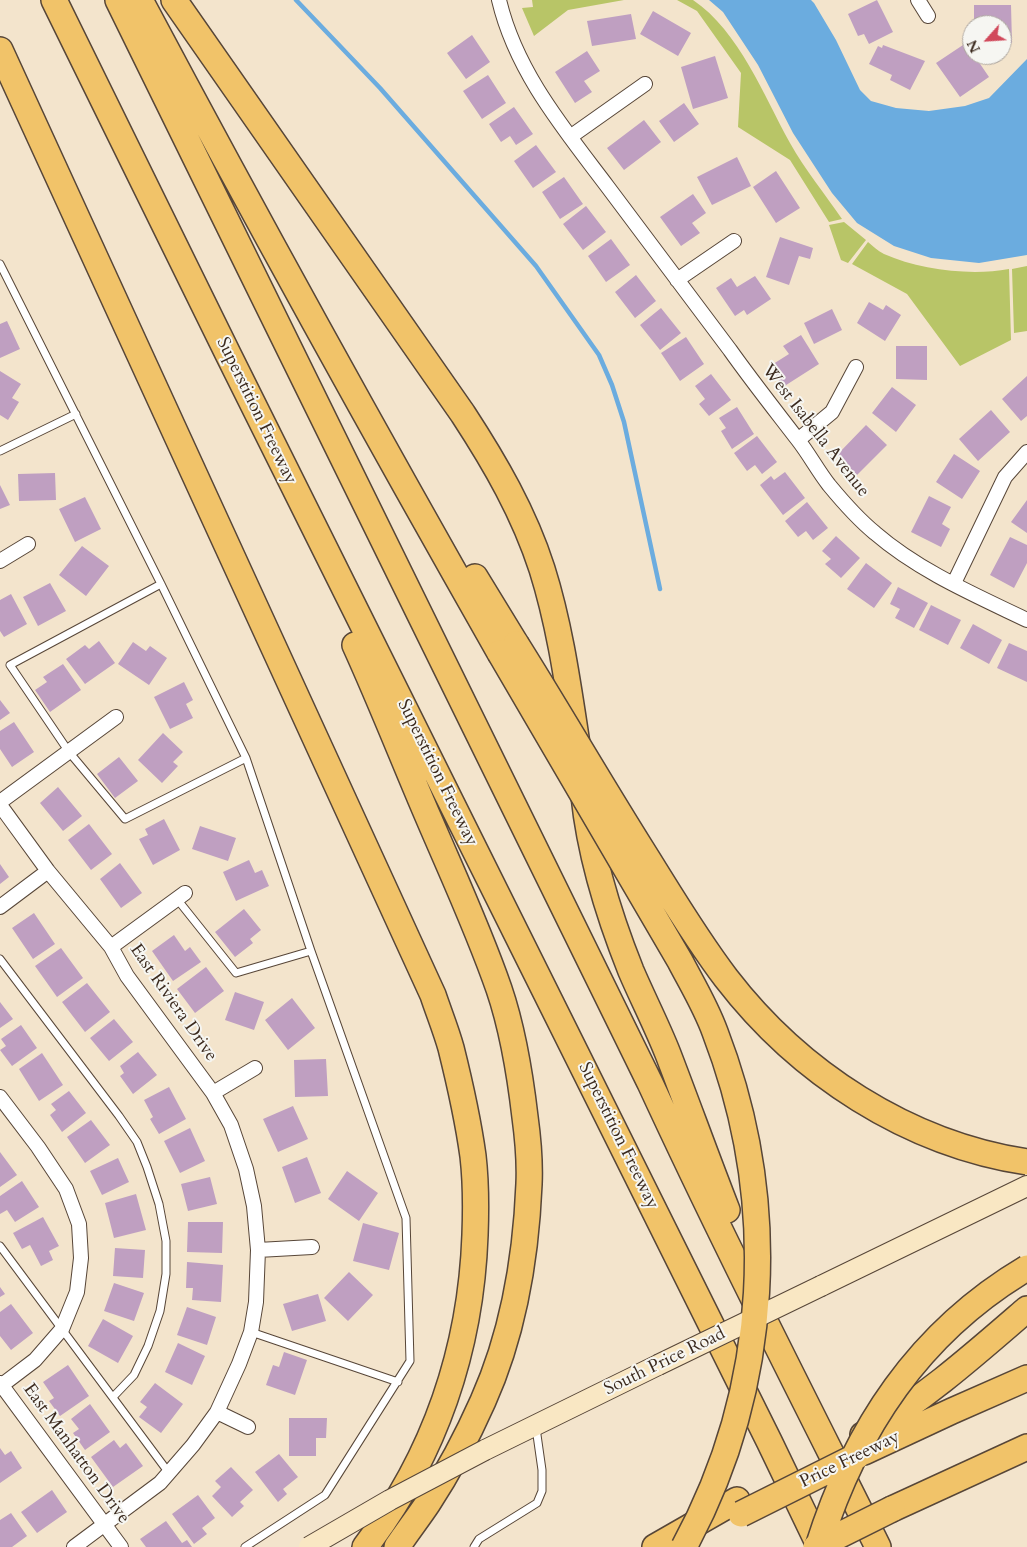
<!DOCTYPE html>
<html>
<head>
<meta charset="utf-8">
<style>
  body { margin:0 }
  #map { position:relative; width:1027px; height:1547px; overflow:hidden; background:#f3e4cc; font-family:Cardo,serif }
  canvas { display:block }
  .north { position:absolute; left:962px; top:15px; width:50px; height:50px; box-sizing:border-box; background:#f6f6f2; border:1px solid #aba49d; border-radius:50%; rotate:244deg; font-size:14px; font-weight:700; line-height:20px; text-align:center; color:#3b2a1e }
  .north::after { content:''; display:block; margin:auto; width:18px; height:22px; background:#d1495b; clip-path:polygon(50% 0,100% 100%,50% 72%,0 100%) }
</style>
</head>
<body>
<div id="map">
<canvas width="1027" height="1547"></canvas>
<div class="north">N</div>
</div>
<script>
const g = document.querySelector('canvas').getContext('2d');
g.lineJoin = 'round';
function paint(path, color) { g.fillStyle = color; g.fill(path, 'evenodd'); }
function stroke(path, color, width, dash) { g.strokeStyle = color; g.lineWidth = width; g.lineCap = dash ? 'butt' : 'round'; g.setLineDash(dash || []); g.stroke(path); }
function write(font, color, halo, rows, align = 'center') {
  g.font = font + ' Cardo,serif'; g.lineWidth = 4; g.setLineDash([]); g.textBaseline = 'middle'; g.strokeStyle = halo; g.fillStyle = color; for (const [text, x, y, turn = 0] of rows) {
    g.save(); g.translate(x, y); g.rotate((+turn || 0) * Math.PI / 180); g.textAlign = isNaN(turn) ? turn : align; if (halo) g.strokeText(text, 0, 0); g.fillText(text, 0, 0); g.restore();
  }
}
paint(new Path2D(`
  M532,0H624L568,10L534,36L522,8L533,7Z
  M677,0H693C739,31 764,96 790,143C805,170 825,194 842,219L829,222L790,160L738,127L741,73L697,11Z
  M844,222L866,240L848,263L841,260L829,225Z
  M868,242C873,246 878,251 884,254C920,270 971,276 1009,269L1011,340L960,366L907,294L852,264Z
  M1027,266V331L1014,333L1012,269Z`), '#b8c567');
paint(new Path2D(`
  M709,0H811L814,3L836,40L860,90L871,101L896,108L929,111L965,106L989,98L1027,59V255L979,263L931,258L894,246L857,223L832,193L793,133L758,65L723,12Z`), '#6bacdf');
stroke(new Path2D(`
  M296,0L380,88L536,266L599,355L612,385L624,422L660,589`), '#6bacdf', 4.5);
paint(new Path2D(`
  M877,0L893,32L869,44L864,34L858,36L848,14Z
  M974,5H1011L1012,43H1002V25H974Z
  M653,11L691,33L678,56L640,34Z
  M631,14L636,39L592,46L587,21Z
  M472,35L490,62L466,79L447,53Z
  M966,43L972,52V55H974L989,77L960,97L936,63Z
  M883,45L925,61L910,90L890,80L892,75L869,64L878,46L882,48Z
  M587,51L600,71L584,81L592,92L575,103L555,72Z
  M715,56L728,98L693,109L681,67Z
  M488,75L506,103L482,119L463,91Z
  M684,103L699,124L674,142L659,121Z
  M514,107L533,134L516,145L510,136L501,142L489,124Z
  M644,120L661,142L624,170L607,148Z
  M536,145L556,172L533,188L514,161Z
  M737,157L751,186L712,205L697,177Z
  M776,171L800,208L776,223L753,187Z
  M564,177L583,204L560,219L542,192Z
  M693,194L706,213L692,223L700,233L681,246L660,217Z
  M586,206L606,232L583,250L563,224Z
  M780,237L813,248L810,259L799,256L789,285L766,277Z
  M611,239L630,265L606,282L588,256Z
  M636,275L656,301L635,318L615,292Z
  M755,276L771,299L747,315L744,310L735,316L716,288L731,278L737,287Z
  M869,302L883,310L886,305L901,315L885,341L857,323Z
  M661,308L681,333L660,350L640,325Z
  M832,309L842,330L814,344L804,323Z
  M7,321L20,349L0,358V324Z
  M801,335L819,364L783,387L770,366L789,354L783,346Z
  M686,337L704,364L680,381L661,353Z
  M896,346H927V380L896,379Z
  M0,371L21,384L12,398L19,402L8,420L0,415Z
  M711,374L731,400L709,416L699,404L705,399L695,386Z
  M1027,376V416L1021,421L1002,399Z
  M892,387L916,405L896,432L872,413Z
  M737,407L754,434L732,449L721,431L726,428L719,418Z
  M991,410L1010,432L978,461L959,439Z
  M866,425L887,445L857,475L837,455Z
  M757,436L777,462L762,474L755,465L747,471L734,453Z
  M954,454L980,471L962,499L936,482Z
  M785,472L805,498L783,515L760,485L771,476L774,480Z
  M55,473L56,500L19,501L18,474Z
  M0,485L10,505L0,509Z
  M929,496L951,507L942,524L950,529L941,547L911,532Z
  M85,497L101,529L75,542L59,509Z
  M1027,500V533L1011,522Z
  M807,502L828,528L813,540L806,531L798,537L785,521Z
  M836,536L860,558L841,578L825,564L831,559L822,551Z
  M1010,537L1027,545V563L1014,588L990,575Z
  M82,546L109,566L86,596L59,575Z
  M866,563L892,583L874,608L847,589Z
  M50,583L66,611L38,626L23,597Z
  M898,587L928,603L914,628L895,618L900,609L890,604Z
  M11,594L27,624L4,637L0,631V600Z
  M931,605L961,620L948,645L919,630Z
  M973,624L1002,640L989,664L960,648Z
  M99,641L115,663L85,684L66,659L85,645L89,649Z
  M133,642L146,651L150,646L167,658L149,685L118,664Z
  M1009,643L1027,651V682L997,668Z
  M63,664L81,690L50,712L35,690L47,682L43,677Z
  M184,682L193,700L186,704L193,718L170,729L154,697Z
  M0,700L10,713L0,720Z
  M14,722L34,752L12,767L0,749V731Z
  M163,733L183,752L173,762L178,766L162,783L138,760Z
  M119,757L138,781L115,798L97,774Z
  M58,787L82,816L63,831L40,803Z
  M164,819L180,850L153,865L139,839L148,835L145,829Z
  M89,824L112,854L91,870L68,840Z
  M200,826L236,838L228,861L192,849Z
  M249,860L255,873L262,870L269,886L236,901L223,872Z
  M120,863L142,893L121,908L100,879Z
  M0,864L9,877L0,884Z
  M244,909L261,930L250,939L253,943L235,957L215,932Z
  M34,913L55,944L33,959L12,928Z
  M174,935L185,951L190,947L201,962L173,981L152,951Z
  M61,948L83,978L57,997L35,966Z
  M206,967L224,991L195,1013L177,989Z
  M87,983L110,1012L85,1032L62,1002Z
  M235,992L264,1002L254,1030L225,1020Z
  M292,998L315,1028L288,1050L265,1020Z
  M0,1002L13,1019L0,1028Z
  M114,1019L133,1042L109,1061L90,1038Z
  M21,1025L37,1048L12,1066L0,1050L6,1046L1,1039Z
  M138,1052L157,1075L133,1094L120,1076L124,1073L120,1066Z
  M42,1053L63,1085L39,1101L19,1069Z
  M326,1059L328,1096L295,1097L294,1060Z
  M169,1087L186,1119L159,1134L150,1119L153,1117L144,1100Z
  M69,1091L86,1113L62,1132L50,1115L56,1110L51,1104Z
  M293,1106L308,1139L278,1152L263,1119Z
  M91,1120L110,1145L85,1163L67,1137Z
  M190,1128L205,1161L180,1173L164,1141Z
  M0,1152L17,1175L0,1187Z
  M307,1157L321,1193L295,1203L282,1167Z
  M118,1158L129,1182L102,1195L90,1171Z
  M347,1171L378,1193L359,1221L328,1199Z
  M210,1177L217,1204L188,1211L181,1184Z
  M22,1181L39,1207L15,1222L7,1210L0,1214V1196Z
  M136,1194L146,1230L114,1238L105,1203Z
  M43,1217L59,1246L49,1251L53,1260L41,1266L30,1245L22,1249L13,1233Z
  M188,1222H223L222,1253L187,1252Z
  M363,1223L399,1233L389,1270L353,1261Z
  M115,1248L145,1250L143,1278L113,1276Z
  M187,1262L223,1265L221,1302L192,1300L193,1288H186Z
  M349,1272L373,1295L348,1321L324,1298Z
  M114,1283L144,1293L134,1321L104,1311Z
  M0,1287L5,1294L0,1297Z
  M318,1294L326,1321L292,1331L283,1304Z
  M11,1304L33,1333L11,1350L0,1336V1312Z
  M187,1307L216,1317L207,1345L177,1335Z
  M103,1319L133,1336L118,1363L88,1346Z
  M178,1343L205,1356L192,1385L165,1372Z
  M284,1352L307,1360L295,1395L266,1385L273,1365L279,1367Z
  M68,1365L89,1396L60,1416L49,1401L54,1398L43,1382Z
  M155,1383L183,1404L161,1433L139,1417L147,1407L140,1402Z
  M90,1404L110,1432L85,1450L73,1433L79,1429L71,1419Z
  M289,1418H327L326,1438H316V1456H289Z
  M114,1440L120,1448L126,1443L143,1466L113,1487L91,1457Z
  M0,1448L5,1455L11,1451L22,1468L0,1483Z
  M279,1454L298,1477L283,1489L287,1494L278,1502L255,1472Z
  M231,1467L253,1490L240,1502L244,1506L232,1517L212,1496L221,1487L215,1481Z
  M52,1490L67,1512L37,1533L21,1512Z
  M198,1495L215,1518L202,1528L207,1534L194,1544L172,1514Z
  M11,1513L27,1536L12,1547H0V1520Z
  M166,1521L182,1543L187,1540L192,1547H146L140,1539Z`), '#bf9fc1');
const service = new Path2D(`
  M0,264L161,584L246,758L311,951L406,1218L410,1361L325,1495L245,1547
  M0,451L76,414
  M161,584L10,665L69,752L125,819L246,758
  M177,899L236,973L311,951
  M0,959L119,1116L137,1142L147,1167L159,1204L166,1241V1274L160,1311L148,1346L134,1375L113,1397
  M0,1246L169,1473
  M251,1332L398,1382
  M474,1547L479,1539L537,1503L542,1491V1470L536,1428`);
const minor = new Path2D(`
  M499,0C516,72 564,129 607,186C648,241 689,296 730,350C752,381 775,410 798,440C809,454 818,471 829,485C843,502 858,519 875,533C919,571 975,595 1027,620
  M918,0L928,16
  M570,137L645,84
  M677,280L734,241
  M798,440L832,412L856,367
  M0,561L28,544
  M954,583L1005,477L1027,452
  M0,802L116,717
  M0,805L48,871L111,947L127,976L213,1093L231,1125L246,1169L254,1206L258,1250L256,1302L251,1332L239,1364L217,1412L193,1445L160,1483L74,1547
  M0,907L48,871
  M111,947L185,893
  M213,1093L255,1068
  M0,1097L38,1147L66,1189L79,1224L81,1258L77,1292L62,1329L35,1360L2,1385
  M258,1250L312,1247
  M0,1383L121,1547
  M217,1412L248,1427`);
const secondary = new Path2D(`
  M821,1286L1027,1186
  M485,1450L658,1365`);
const motorway = new Path2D(`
  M54,0L228,354L769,1441L820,1547
  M118,0L650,1083C722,1239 801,1393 878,1547
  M140,0C257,220 377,437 500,653
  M174,0L463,414C495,463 524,513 542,569C560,626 568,685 577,744
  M0,50L433,995C439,1013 446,1030 451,1048C460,1084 468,1120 473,1156C476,1182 476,1209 475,1235C471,1349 435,1456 365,1547
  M475,577L516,644
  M355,645C381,702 404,761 429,819C453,875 479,931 499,989C513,1030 520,1074 525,1117C528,1139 530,1162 529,1184C526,1257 513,1334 483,1401C467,1437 449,1471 428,1503C418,1518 407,1532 397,1547
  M584,796C590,855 609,916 631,971C643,999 657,1026 668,1054C688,1106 707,1159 727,1210
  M863,1435C922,1401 975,1354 1027,1309
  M864,1452L952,1411L1027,1378
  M892,1509L1027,1447
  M655,1547L737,1500`);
stroke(service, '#574638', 9);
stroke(minor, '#574638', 16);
stroke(secondary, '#574638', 22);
stroke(motorway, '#574638', 28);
stroke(service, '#fff', 7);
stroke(minor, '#fff', 14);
stroke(secondary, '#f9e7c3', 20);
stroke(motorway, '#f1c369', 25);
const secondaryBridge = new Path2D(`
  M658,1365L821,1286
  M309,1547L390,1500L485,1450`);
const motorwayBridge = new Path2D(`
  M516,644C560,714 602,787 647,858C672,898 697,940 726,978C799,1073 908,1144 1027,1162
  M500,653L680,961C692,984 706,1007 715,1032C780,1201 771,1387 684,1547
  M741,1514L857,1456
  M816,1547L892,1509
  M818,1547C855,1429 919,1332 1027,1268`);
stroke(secondaryBridge, '#574638', 22, []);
stroke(motorwayBridge, '#574638', 28, []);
stroke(secondaryBridge, '#f9e7c3', 20);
stroke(motorwayBridge, '#f1c369', 25);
write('18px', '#3b2a1e', '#f6f6f2', [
  ["Superstition Freeway",256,411,64],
  ["West Isabella Avenue",815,431,52],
  ["Superstition Freeway",437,773,64],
  ["East Riviera Drive",173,1003,55],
  ["Superstition Freeway",618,1136,64],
  ["South Price Road",665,1362,-26],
  ["East Manhatton Drive",76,1454,54],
  ["Price Freeway",850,1460,-26]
]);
</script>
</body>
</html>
